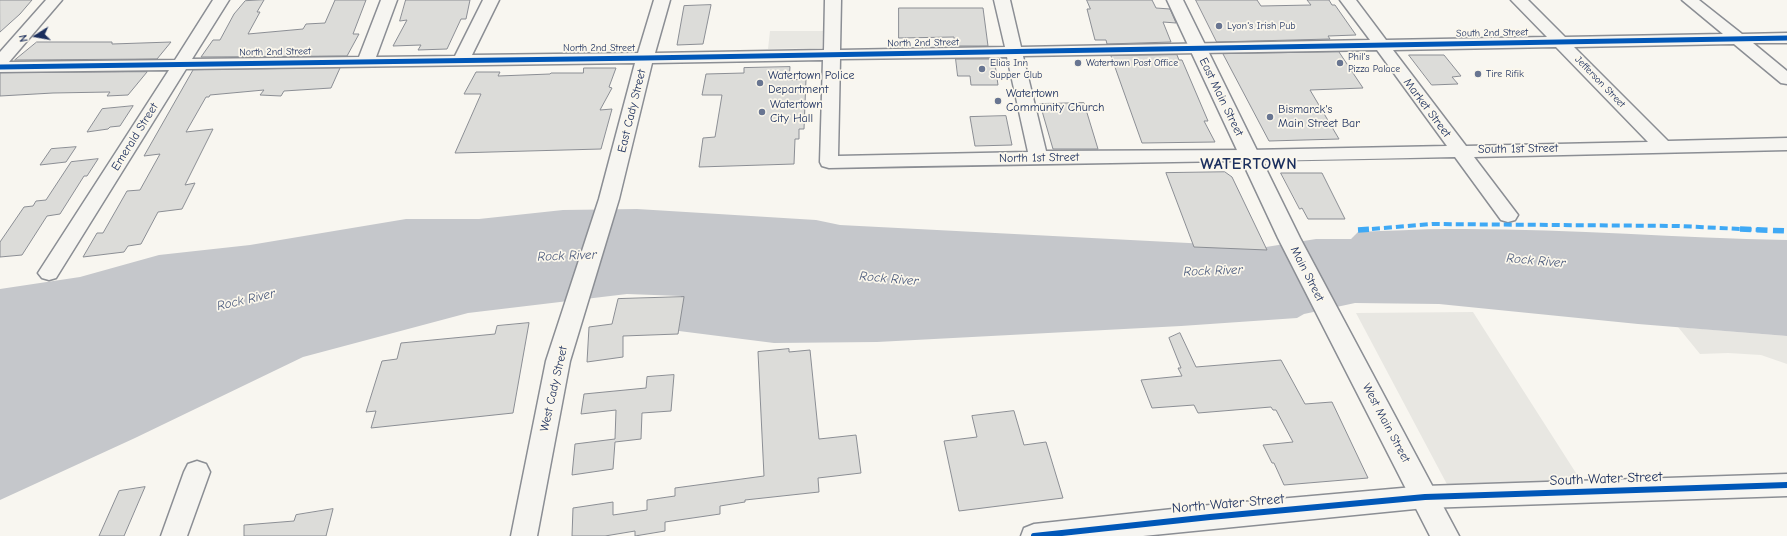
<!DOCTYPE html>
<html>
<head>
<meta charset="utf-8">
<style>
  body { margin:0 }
  #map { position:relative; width:1787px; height:536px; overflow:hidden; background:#f8f6f0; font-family:"Comic Neue",sans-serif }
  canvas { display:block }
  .north { position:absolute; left:16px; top:16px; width:40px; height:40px; -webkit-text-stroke:3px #fbf7ec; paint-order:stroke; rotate:259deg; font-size:11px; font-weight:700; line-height:16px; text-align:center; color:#1b2f5e }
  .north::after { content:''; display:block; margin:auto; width:14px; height:18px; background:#1b2f5e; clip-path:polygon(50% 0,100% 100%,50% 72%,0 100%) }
</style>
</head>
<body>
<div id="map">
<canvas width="1787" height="536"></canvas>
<div class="north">N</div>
</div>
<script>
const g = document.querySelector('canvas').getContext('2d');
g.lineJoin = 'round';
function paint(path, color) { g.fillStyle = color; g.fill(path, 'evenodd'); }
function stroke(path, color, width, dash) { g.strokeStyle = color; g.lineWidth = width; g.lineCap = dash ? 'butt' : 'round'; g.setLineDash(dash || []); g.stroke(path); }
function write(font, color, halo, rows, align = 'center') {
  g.font = font + ' "Comic Neue",sans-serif'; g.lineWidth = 3.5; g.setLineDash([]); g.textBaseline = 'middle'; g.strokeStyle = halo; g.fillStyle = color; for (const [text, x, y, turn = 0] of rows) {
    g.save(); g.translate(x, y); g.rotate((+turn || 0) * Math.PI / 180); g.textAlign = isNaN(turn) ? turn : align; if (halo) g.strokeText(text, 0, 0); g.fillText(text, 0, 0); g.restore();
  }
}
paint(new Path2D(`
  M770,31H823L822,48L768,49Z
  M1473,312L1583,484L1450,490L1356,313Z
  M1678,327L1787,336V364L1761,355L1728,353L1700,354Z`), '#e8e7e2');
paint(new Path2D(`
  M637,209L816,220L840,225L1266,247L1316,239H1351L1358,232C1388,231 1419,229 1449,229C1562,228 1674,238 1787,240V336L1638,324L1439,304L1355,303L1304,314L1297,318L1181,326L877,342L774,343L679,331L681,296L627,294L468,313L303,357L135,438L0,500V289L80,277L159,255L250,245L406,219H479L563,210Z`), '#c5c7cb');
const building = new Path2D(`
  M0,0H32L20,14L0,32Z
  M264,0L257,12H260L248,34L303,29L306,24L325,23L335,0H366L353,34H359L347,56L201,57L213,40H220L234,14L245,1Z
  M406,0H470L466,19H461L447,49L418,50L421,45L393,46L407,20L400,21Z
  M1087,0H1152L1156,8L1170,9L1176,23L1163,22L1171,42L1107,44L1106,40H1095L1087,9H1090Z
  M1196,0H1257L1261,6L1311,5L1307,0H1329L1332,5H1335L1356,35L1328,36L1330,39L1217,42Z
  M711,5L703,44L677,45L684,6Z
  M899,8H983L988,46H954V37L899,38Z
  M37,42H112V44L171,42L157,59L15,60Z
  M1339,52L1363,88L1310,90L1339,139L1269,141L1223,54Z
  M1177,55L1179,60H1182L1208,121H1204L1215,142L1142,143L1111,56Z
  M1409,55H1444L1461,76L1452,77L1458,84L1432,85Z
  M956,59H990V64H995L998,85H971L970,76H958Z
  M790,67L789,80L806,79L804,129H799V139H795L794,164L699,167L703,138L715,137L722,95H702L706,74L744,73V68Z
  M340,68L331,88L284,91L281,96L260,95L264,90L210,95L209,97H206L186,132L213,129L185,185L195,183L182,209L158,212L141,244L128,246L124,252L83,257L97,233H103L127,191L140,190L160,154L144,156L193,70Z
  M584,68H616L609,87L612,88L600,110L612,109L601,149L455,153L481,94H464L476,72H500L498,76L550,74L551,73H583Z
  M147,72L128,95L107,96L110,92L53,93L0,96V73Z
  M1084,103L1098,149H1053L1040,104Z
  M133,106L120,126L110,127L108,129L87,132L102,109Z
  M1006,116L1012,145L975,146L970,117Z
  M76,147L66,162L40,165L51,149Z
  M98,159L87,176H84L60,214L47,216L22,255L0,257V242L24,207L33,206L36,201L46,200L71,162Z
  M1225,172L1232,177L1267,250L1194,247L1166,173Z
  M1281,173H1322L1345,219H1308L1302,208L1300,209Z
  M684,297L678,334L623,336V357L587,362L589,327L612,324L618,299Z
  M529,323L513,413L371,428L376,411L366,412L382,361L397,359L401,343L495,334L497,326Z
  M1180,333L1196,367L1281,360L1305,404L1332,402L1368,478L1284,485L1274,463H1272L1263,445L1293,442L1276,410H1273L1271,407L1198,413L1194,405L1152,408L1141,380L1182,376L1178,368H1181L1169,338Z
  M789,349V352L810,350L819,439L856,435L861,473L818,478L819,492L745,500V502L720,506V514L665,522V531L635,536V531L605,536H572L573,508L613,502V515L647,510V500L675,496V488L764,476L758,352Z
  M674,375L671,411L642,413L641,439L615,442L613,469L572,475L575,444L615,439L616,410L581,414L584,394L646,388L647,377Z
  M1014,411L1024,445L1046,442L1063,498L959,511L944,441L977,437L972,416Z
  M145,487L124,536H99L119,491Z
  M333,509L326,536H244V525L294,521L296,515Z`);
paint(building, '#dcdcd9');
stroke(building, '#8b8e94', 1);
const minor = new Path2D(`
  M46,0H62L9,62L175,60L213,0H229L192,59L359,57L381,0H397L376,57L455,56L483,0H499L472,55L638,53L654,0H670L655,53L824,50L825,0H841L840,50L1005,47L994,0H1010L1021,47L1370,40L1340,0H1356L1386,40L1547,37L1511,0H1528L1565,37L1723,34L1682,0H1699L1742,34L1787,33V43H1753L1787,71V84L1781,83L1734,44L1574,47L1668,141L1787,138V150L1474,157L1518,215L1515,220L1508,222L1501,220L1455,157C1246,162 1038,163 829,168L822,166L820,162L823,60L652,63L619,199L570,361L537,536H511L546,361L599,199L635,63L186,69L56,278L49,280L42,278L38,273L169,70L0,72V52ZM1556,47L1648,142L1466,146L1393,50ZM1377,50L1447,146L1249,150L1046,151L1023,56ZM1007,57L1028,152L838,156L840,59Z
  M197,461L206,464L210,472L187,536H161L184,472L188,464Z
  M1787,474V496L1425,508L1143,536H1021L1024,528L1034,524L1210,505L1425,486Z`);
const primary = new Path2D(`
  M1167,0H1183L1300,238L1459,536H1430L1278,238Z`);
stroke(minor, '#8b8e94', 3);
stroke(primary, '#8b8e94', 3);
paint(minor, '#f6f5f1');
paint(primary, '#f6f5f1');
stroke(new Path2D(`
  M1360,230L1432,224L1679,226L1761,230`), '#3fa9f5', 4, [8, 4]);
stroke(new Path2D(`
  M1740,229L1787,231
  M1358,230L1373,229`), '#3fa9f5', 5.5, [11, 5.5]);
stroke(new Path2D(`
  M0,67L645,58L1787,38`), '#0057b8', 5);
stroke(new Path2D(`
  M1034,536L1210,517L1425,497L1787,485`), '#0057b8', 6);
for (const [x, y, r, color] of [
  [1219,26,4,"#687591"],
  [1078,63,4,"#687591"],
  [1340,63,4,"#687591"],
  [982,69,4,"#687591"],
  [1478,74,4,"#687591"],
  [760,83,4,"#687591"],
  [998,101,4,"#687591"],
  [762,112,4,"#687591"],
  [1270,117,4,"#687591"]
]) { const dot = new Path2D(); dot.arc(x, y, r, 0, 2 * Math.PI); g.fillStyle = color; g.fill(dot); stroke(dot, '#fbf7ec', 1.5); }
write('10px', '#1b2f5e', '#fbf7ec', [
  ["Lyon's Irish Pub",1227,26],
  ["Phil's",1348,57],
  ["Pizza Palace",1348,69],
  ["Elias Inn",990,63],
  ["Supper Club",990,75],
  ["Watertown Post Office",1086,63],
  ["Tire Rifik",1486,74]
], 'left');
write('10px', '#1b2f5e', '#fbf7ec', [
  ["South 2nd Street",1492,33,-1],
  ["North 2nd Street",923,43,-1],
  ["North 2nd Street",599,48],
  ["North 2nd Street",275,52,-1],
  ["Jefferson Street",1600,82,46]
]);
write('12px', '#1b2f5e', '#fbf7ec', [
  ["Watertown Police",768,76],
  ["Department",768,90],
  ["Watertown",1006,94],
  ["Community Church",1006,108],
  ["Watertown",770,105],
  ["City Hall",770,119],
  ["Bismarck's",1278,110],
  ["Main Street Bar",1278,124]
], 'left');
write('12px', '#1b2f5e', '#fbf7ec', [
  ["East Main Street",1221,97,64],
  ["Market Street",1427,108,53],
  ["East Cady Street",632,111,-76],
  ["Emerald Street",135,137,-58],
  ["South 1st Street",1518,149,-1],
  ["North 1st Street",1039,158,-1],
  ["Main Street",1307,274,63],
  ["West Cady Street",554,389,-77],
  ["West Main Street",1386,423,62]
]);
write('italic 13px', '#47577a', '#fbf7ec', [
  ["Rock River",567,256,-2],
  ["Rock River",1536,261,5],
  ["Rock River",1213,271,-2],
  ["Rock River",889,279,5],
  ["Rock River",246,300,-13]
]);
write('14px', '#1b2f5e', '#fbf7ec', [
  ["South Water Street",1606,479,-2],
  ["North Water Street",1228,504,-5]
]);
g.letterSpacing = '1px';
write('bold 16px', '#1b2f5e', '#fbf7ec', [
  ["WATERTOWN",1249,164]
]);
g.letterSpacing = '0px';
</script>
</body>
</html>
